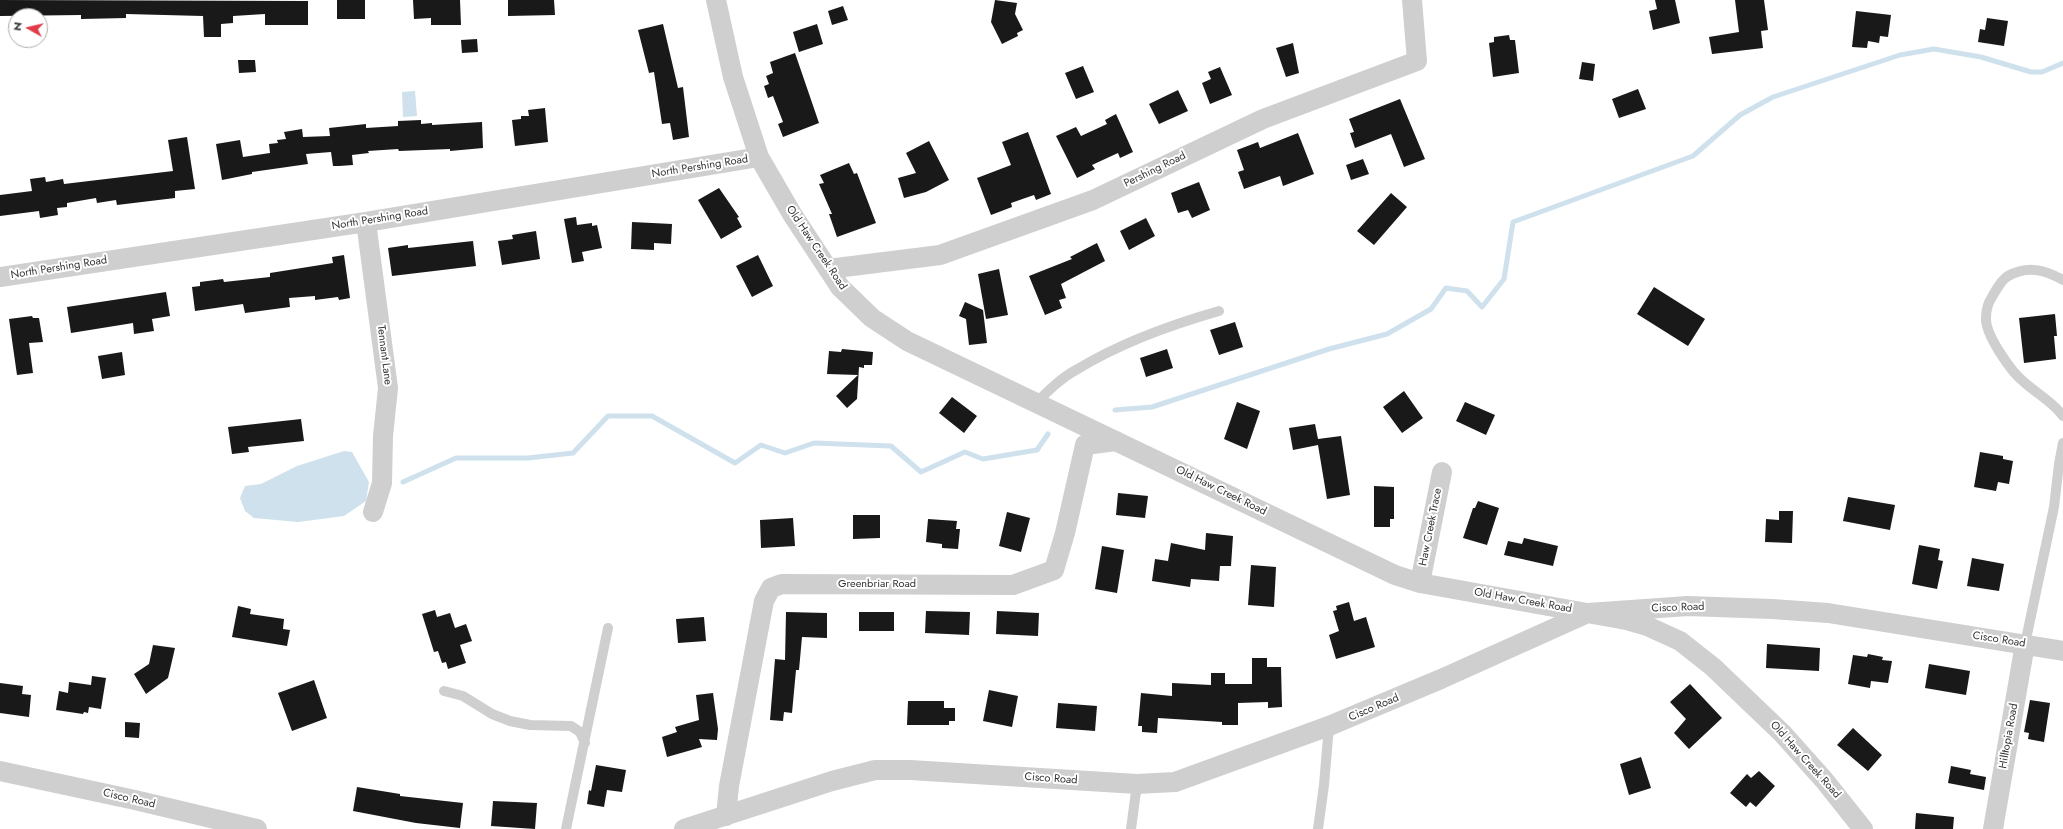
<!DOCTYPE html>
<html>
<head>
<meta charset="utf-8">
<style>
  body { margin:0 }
  #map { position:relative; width:2063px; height:829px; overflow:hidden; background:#fff; font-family:Jost,sans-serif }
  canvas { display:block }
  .north { position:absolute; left:8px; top:8px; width:40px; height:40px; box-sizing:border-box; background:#fff; border:1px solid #adadad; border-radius:50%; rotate:278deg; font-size:11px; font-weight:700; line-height:16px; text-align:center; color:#323232 }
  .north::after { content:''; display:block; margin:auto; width:14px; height:18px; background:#e13b49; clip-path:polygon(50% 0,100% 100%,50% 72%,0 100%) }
</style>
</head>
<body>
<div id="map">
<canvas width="2063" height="829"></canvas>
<div class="north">N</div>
</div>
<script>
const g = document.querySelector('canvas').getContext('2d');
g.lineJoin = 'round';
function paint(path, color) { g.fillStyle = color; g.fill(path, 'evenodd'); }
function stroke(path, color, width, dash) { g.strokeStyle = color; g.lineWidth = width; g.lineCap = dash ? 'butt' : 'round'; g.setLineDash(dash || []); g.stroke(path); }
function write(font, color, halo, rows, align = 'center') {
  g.font = font + ' Jost,sans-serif'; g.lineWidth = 4; g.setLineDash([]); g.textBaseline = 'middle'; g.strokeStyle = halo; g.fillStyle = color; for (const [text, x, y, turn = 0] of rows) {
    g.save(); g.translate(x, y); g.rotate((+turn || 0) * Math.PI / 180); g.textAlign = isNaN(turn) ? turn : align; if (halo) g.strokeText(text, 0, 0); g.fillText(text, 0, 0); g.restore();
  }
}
paint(new Path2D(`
  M415,91L417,116L403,117L402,92Z
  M344,451L352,452L369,482L366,501L344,516L298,522L254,518L245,511L240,498L245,486L261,484L297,466Z`), '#cee1ec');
stroke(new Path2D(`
  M1115,410L1152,407L1329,349L1387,334L1431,309L1446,288L1467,291L1482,307L1504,279L1513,222L1693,156L1740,115L1773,97L1900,55L1934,49L1981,57L2031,72H2042L2063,63
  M403,482L456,458H528L573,453L608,416H652L735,463L761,445L785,453L814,443L891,446L921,472L965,452L983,459L1037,450L1048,434`), '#cee1ec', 5);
paint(new Path2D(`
  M0,0L308,1V25H265V14L233,16V23L221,24V37H204L203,16L126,14V18L81,19V15L0,16Z
  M337,0H365V19H337Z
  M413,0H460L461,25H431V18L414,19Z
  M508,0H554L555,15L508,16Z
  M995,0L1017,3L1015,14L1023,30L1017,33L1018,36L1002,44L991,22Z
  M1655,0H1675L1680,23L1653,30L1649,11L1657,9Z
  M1735,0H1764L1768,30L1761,31L1763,48L1712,54L1709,37L1739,32Z
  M843,6L848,20L832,25L828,11Z
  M1856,11L1891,15L1888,37L1880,36L1879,43L1868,41L1867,48L1852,47Z
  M1987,18L2008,21L2004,46L1978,42L1980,29L1985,30Z
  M663,24L678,88L683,87L689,137L673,140L670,123L662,124L654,72L649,73L638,30Z
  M817,24L823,44L799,52L793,32Z
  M1509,35L1510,40H1515L1519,73L1493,77L1489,43L1494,42V37Z
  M477,39L478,52L462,53L461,40Z
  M1293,43L1299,73L1286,77L1276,48Z
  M795,53L819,123L783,137L778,124L783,122L773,96L768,98L764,86L769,84L766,76L773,73L770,62Z
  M238,60H255L256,72L239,73Z
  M1582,62L1595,64L1593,81L1579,79Z
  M1083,66L1094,92L1076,99L1065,73Z
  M1220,67L1232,95L1210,104L1202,83L1211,79L1208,72Z
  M1638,89L1646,109L1619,118L1612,99Z
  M1178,90L1188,111L1159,124L1149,104Z
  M1400,99L1425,159L1404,167L1391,134L1355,148L1350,133L1354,132L1349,119Z
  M545,108L548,142L515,146L512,120L521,119V116H529L528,110Z
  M1116,114L1133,152L1120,158L1118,153L1092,165L1095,169L1077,178L1056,136L1076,127L1081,136L1107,124L1105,120Z
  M421,120V124L432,123V125L482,122L483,148L450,151V149L399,151L398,149L368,151L369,153L352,155L353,165L339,166H333L331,152L306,154L308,164L252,172V174L222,180L216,144L240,140L243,157L270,153L269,144L278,143L277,140L286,139L284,132L302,129L303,137L330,136L329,128L366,124V128L398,126V121Z
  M1028,132L1051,194L1036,200L1034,195L1011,203L1012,207L991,215L977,178L1011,165L1002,142Z
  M1298,133L1314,174L1283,186L1280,176L1244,189L1238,172L1244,170L1237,150L1258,142L1260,148Z
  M187,137L195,189L175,191V198L117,205L116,200L97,203L96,198L67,203V207L57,208L58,215L40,218L39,211L0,216V195L32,191L30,179L45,177L46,182L63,179L64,184L173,171L168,140Z
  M929,141L949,180L926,192L904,198L898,178L916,173L906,153Z
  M1363,159L1369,174L1351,180L1346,165Z
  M849,163L854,174L857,173L876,223L837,237L829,214H832L819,184L824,183L820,175Z
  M1199,182L1210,210L1192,218L1188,210L1178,213L1171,193Z
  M719,188L739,217L737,218L742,227L721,239L698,200Z
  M1391,193L1407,207L1374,245L1357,231Z
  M576,217L577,225L592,223V226L597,225L602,248L582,252L584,261L572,263L564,219Z
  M1146,218L1155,236L1129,250L1120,231Z
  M632,222L672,224L671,244L654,243V250L631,249Z
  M536,231L540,259L502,265L498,241L513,239L512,235Z
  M473,241L476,266L392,276L388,248L408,245V248Z
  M1097,243L1105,261L1061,284L1066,298L1059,300L1062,308L1045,315L1029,276L1072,259L1070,257Z
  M344,255L350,298L339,300L338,297L315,300V296L289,298L290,307L245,313L243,304L195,311L192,287L200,286V282L223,279L224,282L270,277V273L333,263L332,257Z
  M758,255L773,286L752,297L736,266Z
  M999,269L1008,315L986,319L978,274Z
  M1654,287L1705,319L1688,346L1637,314Z
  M166,292L170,316L152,319L154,331L134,334L133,323L71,333L67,307Z
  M965,302L983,310L987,343L969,345L966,319L959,316Z
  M2055,314L2057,336H2054L2056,359L2024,363L2019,318Z
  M32,316L33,318H39L43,342L29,343L33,373L17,375L9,319Z
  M1235,322L1243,347L1219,355L1210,330Z
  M842,349L873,352L872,365H864V368L859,367L857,399L847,408L836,396L858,375L827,374L829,351L841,352Z
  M1167,349L1173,368L1146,377L1140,358Z
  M122,352L125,375L102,379L98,356Z
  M1404,391L1423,418L1402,433L1383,407Z
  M952,397L977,416L964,433L939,413Z
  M1237,402L1260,411L1247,449L1224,439Z
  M1465,402L1495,415L1486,435L1456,421Z
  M301,419L304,441L248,447L249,452L232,454L228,427Z
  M1315,424L1318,439L1341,436L1350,495L1327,499L1318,445L1293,450L1289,428Z
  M1980,452L2003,456V459L2013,461L2009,484L1998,482L1996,491L1974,487Z
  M1374,486L1394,487V519H1390V527H1374Z
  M1118,493L1148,496L1145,518L1116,515Z
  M1848,497L1895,505L1890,530L1843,521Z
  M1478,501L1499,508L1487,545L1463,538L1473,508H1475Z
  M1779,511H1793L1792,543L1765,542L1766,519L1779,520Z
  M1007,512L1030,518L1021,552L999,546Z
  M853,515H880V538L853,539Z
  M793,518L795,546L761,548L760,520Z
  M928,519L957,521L956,529H960L958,549L942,548V544L926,542Z
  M1206,533L1233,536L1231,566H1220L1219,581L1191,579L1190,587L1152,581L1155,559L1168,561L1171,543L1205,550Z
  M1524,538L1558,546L1553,566L1504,555L1508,541L1522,544Z
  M1919,545L1940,549L1938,560L1943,561L1937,589L1912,584Z
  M1102,546L1124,550L1117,593L1095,589Z
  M1972,558L2004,564L1999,591L1967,586Z
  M1251,565L1276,567L1274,607L1248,605Z
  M1349,602L1354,621L1366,617L1375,647L1336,659L1329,635L1339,631L1333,611L1337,610L1336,606Z
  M238,606L251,609L250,614L284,619L283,629L290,630L287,646L232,637Z
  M435,610L437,617L450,613L455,628L466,624L472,641L460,645L466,663L448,669L446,662L442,663L438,651L434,652L422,614Z
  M926,611L970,612L969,635L925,633Z
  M997,611L1039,613L1038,636L996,634Z
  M786,612L827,613V638L802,637L799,670H796L792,713L784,712L783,721L770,720L775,659L785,660Z
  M859,612H894V631H859Z
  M704,617L706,641L678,643L676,619Z
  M1767,644L1820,648L1819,671L1766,668Z
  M153,645L175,648L168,678L146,694L134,674L149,664Z
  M1868,654L1883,657L1882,660L1892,661L1888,683L1871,681L1870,688L1848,684L1853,655L1867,657Z
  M1252,658H1267V667H1281L1282,707L1268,708V702L1238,703V725H1222V722L1158,718L1157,733L1142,732V726H1138L1141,693L1172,696V683L1211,685V673H1225V684H1252Z
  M1929,664L1970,671L1966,695L1925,688Z
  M92,676L106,678L101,709L89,707L88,713L84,712L83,714L56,710L59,691L68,693L69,682L91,685Z
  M314,680L327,718L292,731L278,693Z
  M0,683L23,686L22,694L31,695L29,717L0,713Z
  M1690,684L1722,718L1689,749L1674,733L1686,719L1670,702Z
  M989,690L1018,696L1012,727L983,721Z
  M713,693L718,729L717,740L699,739L702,747L667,757L662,737L677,732L675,727L699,720L696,695Z
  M2030,700L2050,703L2044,742L2028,739L2029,733L2024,732Z
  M908,701H944V708H955V721H949V725H907Z
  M1058,703L1097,706L1095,731L1056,728Z
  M125,722L140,723L139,738L125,737Z
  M1853,728L1882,755L1868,771L1837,745Z
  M1641,757L1651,788L1629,795L1620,764Z
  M596,765L626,770L622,792L607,790L604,807L587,804L589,790L591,791Z
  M1951,766L1971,770L1970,774L1986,777L1984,790L1948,783Z
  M1759,771L1775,786L1756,807L1750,802L1746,807L1730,793L1747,774L1751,778Z
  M357,787L400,794V796L463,803L460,828L416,823L353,811Z
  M493,801L537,803L535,829L491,826Z
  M1916,813L1954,817L1953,829H1915Z`), '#191919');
stroke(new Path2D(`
  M2063,280C2045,270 2028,265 2008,276C2001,280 1996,290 1992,297C1988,303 1986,311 1986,318C1985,334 2011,372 2024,382C2037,394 2052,401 2063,416
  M1036,403C1048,391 1061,378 1076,370C1120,343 1170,325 1219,311
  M2025,644L2054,507L2059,464L2063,443
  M444,691L463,696L492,714L510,721L530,725L571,726L580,732L585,743
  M566,829L608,628
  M1131,829L1137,784
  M1318,829L1324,785L1329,726`), '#cfcfcf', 10);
stroke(new Path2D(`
  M716,0L733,77L759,157L792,214L840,287L872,318L907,341L1395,575L1420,583L1626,620L1647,626L1680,641L1713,667L1782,733L1824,780L1863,829
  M366,222L388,388L383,436L382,483L373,512
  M828,269L940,255L1093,200L1263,119L1417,61L1412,0
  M0,277L366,222L759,157
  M1420,583L1442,472
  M0,771L135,800L257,829
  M726,816L729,786L764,601L771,588L782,584L1013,585L1054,570L1065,533L1085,445L1116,441
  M684,829L832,781L875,770H910L1137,784L1175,782L1329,726L1441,679L1588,613L1688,606L1772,609L1828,613L2063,651
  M1993,829L2025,644`), '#cfcfcf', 20);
write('11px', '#323232', '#fff', [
  ["North Pershing Road",700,167,-9],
  ["Pershing Road",1155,170,-26],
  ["North Pershing Road",380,219,-9],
  ["Old Haw Creek Road",816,248,56],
  ["North Pershing Road",59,268,-9],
  ["Tennant Lane",384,355,83],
  ["Old Haw Creek Road",1221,491,26],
  ["Haw Creek Trace",1431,527,-79],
  ["Greenbriar Road",877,584],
  ["Old Haw Creek Road",1523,601,10],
  ["Cisco Road",1678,608,-2],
  ["Cisco Road",1999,640,9],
  ["Cisco Road",1374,708,-23],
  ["Hilltopia Road",2009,736,-80],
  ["Old Haw Creek Road",1805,760,48],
  ["Cisco Road",1051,779,4],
  ["Cisco Road",129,799,13]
]);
</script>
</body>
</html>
